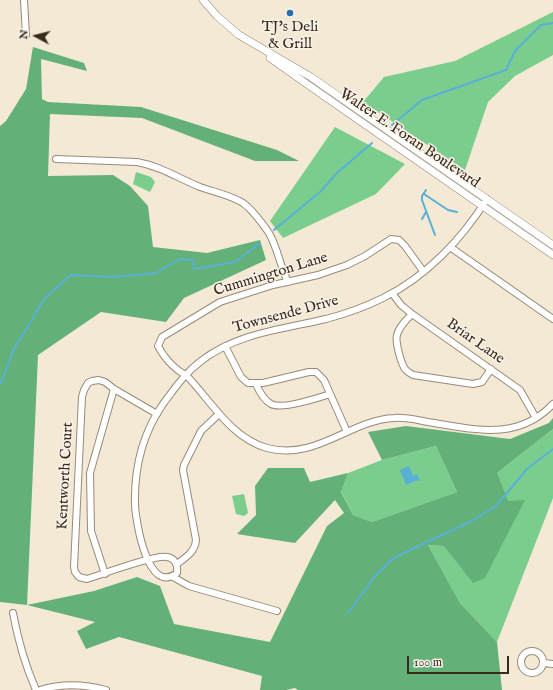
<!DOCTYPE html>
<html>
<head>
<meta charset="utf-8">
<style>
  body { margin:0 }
  #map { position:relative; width:553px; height:690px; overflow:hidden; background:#f3e9d4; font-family:"IM FELL English",serif }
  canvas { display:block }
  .north { position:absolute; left:16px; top:16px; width:40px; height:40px; -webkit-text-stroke:3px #f7f3e8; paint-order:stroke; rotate:277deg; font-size:11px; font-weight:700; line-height:16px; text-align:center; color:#3b2a1e }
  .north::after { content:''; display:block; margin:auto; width:14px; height:18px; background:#3b2a1e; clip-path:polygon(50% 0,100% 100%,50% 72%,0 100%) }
  .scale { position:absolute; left:407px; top:656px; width:102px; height:18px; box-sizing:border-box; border:2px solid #3b2a1e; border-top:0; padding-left:5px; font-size:12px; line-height:14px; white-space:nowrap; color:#3b2a1e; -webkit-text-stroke:3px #f7f3e8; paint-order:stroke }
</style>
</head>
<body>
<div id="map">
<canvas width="553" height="690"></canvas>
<div class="north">N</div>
<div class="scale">100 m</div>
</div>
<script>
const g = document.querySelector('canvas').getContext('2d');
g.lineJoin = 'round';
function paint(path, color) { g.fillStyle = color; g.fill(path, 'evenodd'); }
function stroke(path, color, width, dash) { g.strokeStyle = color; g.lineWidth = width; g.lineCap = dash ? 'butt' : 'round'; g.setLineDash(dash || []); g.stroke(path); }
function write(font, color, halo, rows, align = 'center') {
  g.font = font + ' "IM FELL English",serif'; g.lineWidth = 3; g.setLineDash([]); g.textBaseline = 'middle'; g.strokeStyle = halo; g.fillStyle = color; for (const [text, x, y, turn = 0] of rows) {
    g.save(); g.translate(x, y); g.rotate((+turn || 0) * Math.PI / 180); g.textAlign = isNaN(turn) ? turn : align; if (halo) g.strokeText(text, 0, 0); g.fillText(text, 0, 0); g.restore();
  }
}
paint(new Path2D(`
  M553,12V55L515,76L488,102L465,170L363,102L384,77L455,61Z
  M335,127L405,164L376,194L283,238L270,221Z
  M136,172L151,177L155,182L150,192L133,184Z
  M553,429V498L497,642L460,603L428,545L444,546L497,473Z
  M436,446L457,492L372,522L353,515L341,491L348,473L382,460Z
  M244,494L248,513L244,516L236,514L232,496Z`), '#7bcd8e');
paint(new Path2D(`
  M33,47L84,63L87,71L41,59L42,99L48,102L141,107L277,150L299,161H255L142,118L50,114L48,176L113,175L130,186L148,206L153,247L207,253L260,240L266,260L184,298L166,322L101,312L38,355L27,605L94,591L137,577L160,586L174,624L270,642L327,526L344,513L335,500L295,543L237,534L256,515L255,486L268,468H304L310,482L348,473L341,492L353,515L372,522L457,492L436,446L382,460L368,432L406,426L510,439L549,423L553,418V429L497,473L508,501L525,500L485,578L473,583L444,546L428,545L460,603L497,642L502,690H298L295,688L286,690H260L262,676L119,637L86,649L77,631L95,622L27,605L0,602V126L6,121L26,89Z`), '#64b079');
paint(new Path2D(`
  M409,466L413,476L417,474L420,481H418L417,480L406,485L400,470Z`), '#59b0d6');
stroke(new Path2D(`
  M392,125L422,100L506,70L515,51L541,25L553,23
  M426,190L422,196V200L435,235
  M424,194L448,210L457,212
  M422,219L426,212
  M274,230L320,192L338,172L372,143
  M0,385L14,349L45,298L71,275L113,277L156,273L180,259L193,260L194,269L235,262L260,243
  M349,612L375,576L392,559L418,546L470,522L496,506L527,469L553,449`), '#59b0d6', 2);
const minor = new Path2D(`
  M24,0L26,35
  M56,159L137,162C160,166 178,178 200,187C214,192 230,195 243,203C253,210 262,223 269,233C278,249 280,266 288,282
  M450,247L553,319
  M423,271L405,246L399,240L391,239L365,256L347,265L318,275L273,285L220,302L162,337L158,346C163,356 170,364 179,371C182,373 185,374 187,376C211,401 231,438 267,448C316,461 350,420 394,418C406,417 417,420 428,422C473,429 517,442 553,404
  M392,293L401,305L412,314L520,390L536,418
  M412,314C406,320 399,327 397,335C395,342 401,363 405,369C407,372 410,373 413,375L473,384L482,382L491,369
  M225,346L241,377L248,383H263L309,372H316L324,380L347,432
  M256,384C259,391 264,400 271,404C282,410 318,398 330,394
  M157,414L114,389L105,382L99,380L92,381L88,383L84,390L82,397L74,567L75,572L79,577L87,579C103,574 153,555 167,557C175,558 178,565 177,573C148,596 136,523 135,505C134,469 143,433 163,404C175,388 185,373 201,361C237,333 283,329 326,319C345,314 365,307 383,298C426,277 462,239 487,199
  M177,564C186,557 195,552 196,540L183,470L184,465L201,431L219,414
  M105,574L91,531L90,473L114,389
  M173,577L189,586L277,611
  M13,613C18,640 25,665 36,690
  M521 662a11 11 0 1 1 22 0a11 11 0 1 1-22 0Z
  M544,663L553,664
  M40,690C62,683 84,684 106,690`);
const tertiary = new Path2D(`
  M203,0L217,16L239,35L311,77L553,245
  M270,58L324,96L553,255`);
stroke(minor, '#978a79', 8);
stroke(tertiary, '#978a79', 8);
stroke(minor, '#fff', 6);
stroke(tertiary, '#fff', 7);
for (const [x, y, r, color] of [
  [290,13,4,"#1f6fb2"]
]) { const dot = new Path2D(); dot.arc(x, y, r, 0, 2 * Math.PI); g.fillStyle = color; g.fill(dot); stroke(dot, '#f7f3e8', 1.5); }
write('15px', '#3b2a1e', '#f7f3e8', [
  ["TJ's Deli",290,28],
  ["& Grill",290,45]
]);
write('15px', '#3b2a1e', '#f7f3e8', [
  ["Walter E. Foran Boulevard",409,139,34],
  ["Cummington Lane",271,275,-17],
  ["Townsende Drive",286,315,-15],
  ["Briar Lane",475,342,35],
  ["Kentworth Court",66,476,-87]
]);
</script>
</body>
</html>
